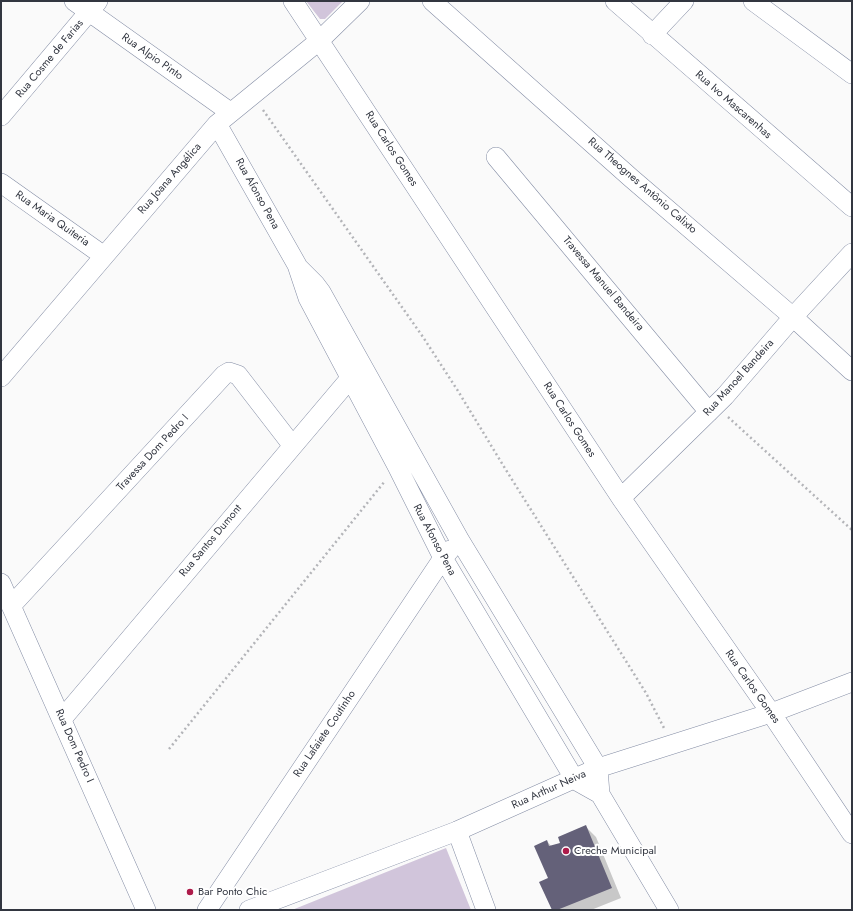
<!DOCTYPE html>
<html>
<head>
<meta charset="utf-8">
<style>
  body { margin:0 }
  #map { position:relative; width:853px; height:911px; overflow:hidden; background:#fafafa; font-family:Jost,sans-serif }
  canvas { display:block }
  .frame { position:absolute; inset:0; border:2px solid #323640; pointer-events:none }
</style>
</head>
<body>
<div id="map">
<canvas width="853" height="911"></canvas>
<div class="frame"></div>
</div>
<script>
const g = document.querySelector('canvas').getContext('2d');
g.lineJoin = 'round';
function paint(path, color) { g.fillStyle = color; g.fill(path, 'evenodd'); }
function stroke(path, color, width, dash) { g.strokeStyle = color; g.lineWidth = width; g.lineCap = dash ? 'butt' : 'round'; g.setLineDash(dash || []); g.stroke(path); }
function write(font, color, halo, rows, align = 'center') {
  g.font = font + ' Jost,sans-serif'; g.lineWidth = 4; g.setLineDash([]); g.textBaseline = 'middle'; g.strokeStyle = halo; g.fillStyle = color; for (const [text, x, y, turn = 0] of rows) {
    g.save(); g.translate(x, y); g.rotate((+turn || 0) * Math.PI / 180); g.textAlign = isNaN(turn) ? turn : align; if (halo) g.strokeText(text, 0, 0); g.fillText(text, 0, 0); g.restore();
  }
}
paint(new Path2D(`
  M306,1H343L325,19H320Z
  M446,848L471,910H292Z`), '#d1c5db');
paint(new Path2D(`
  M586,827L596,837L621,898L591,910H553L547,841L551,846L562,843Z`), '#0003');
paint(new Path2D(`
  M586,825L612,888L557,910H552L539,882L548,878L534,846L547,840L549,846L560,843L558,837Z`), '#646179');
const minor = new Path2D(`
  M74,1L230,112
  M293,1L621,498L771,713L852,834
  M432,1L631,178L793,317L852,371
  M615,1L852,207
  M753,1L852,74
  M652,35L684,1
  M1,116L98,1
  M217,124L297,265L308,298L397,466L443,558L575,780L600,794
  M496,157L709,412
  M1,183L104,256
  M299,268L315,284L321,292L459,539L598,768L600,794L669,910
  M1,377L217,124L320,40L360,1
  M621,498L725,396L793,317L852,253
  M1,583L146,910
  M11,606L224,375L229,372L238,375L292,445
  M62,719L358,369
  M457,831L486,910
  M207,910L443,558L450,550
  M249,910L457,831L598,768L771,713L852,682`);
stroke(minor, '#838ca4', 20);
stroke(new Path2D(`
  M263,110L423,337L458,391L506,470L646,693L664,728
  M728,417L852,530
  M169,749L385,481`), '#b3b4b8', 2.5, [2, 3]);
stroke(minor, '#fff', 19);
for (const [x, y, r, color] of [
  [566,851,4,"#ad1b4a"],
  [190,892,4,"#ad1b4a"]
]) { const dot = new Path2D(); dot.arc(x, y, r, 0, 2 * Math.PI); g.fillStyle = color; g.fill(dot); stroke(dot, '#fff', 1.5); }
write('11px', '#323640', '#fff', [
  ["Rua Alpio Pinto",152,57,35],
  ["Rua Cosme de Farias",50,59,-50],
  ["Rua Ivo Mascarenhas",733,105,41],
  ["Rua Carlos Gomes",391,149,57],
  ["Rua Joana Angélica",170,179,-49],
  ["Rua Theognes Antônio Calixto",642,186,41],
  ["Rua Afonso Pena",257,194,61],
  ["Rua Maria Quiteria",52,219,35],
  ["Travessa Manuel Bandeira",603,284,50],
  ["Rua Manoel Bandeira",739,378,-48],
  ["Rua Carlos Gomes",569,420,57],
  ["Travessa Dom Pedro I",153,453,-47],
  ["Rua Afonso Pena",434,540,62],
  ["Rua Santos Dumont",211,541,-50],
  ["Rua Carlos Gomes",752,687,55],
  ["Rua Lafaiete Coutinho",325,734,-56],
  ["Rua Dom Pedro I",74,746,66],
  ["Rua Arthur Neiva",549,790,-24]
]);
write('11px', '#323640', '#fff', [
  ["Creche Municipal",574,851],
  ["Bar Ponto Chic",198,892]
], 'left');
</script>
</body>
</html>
